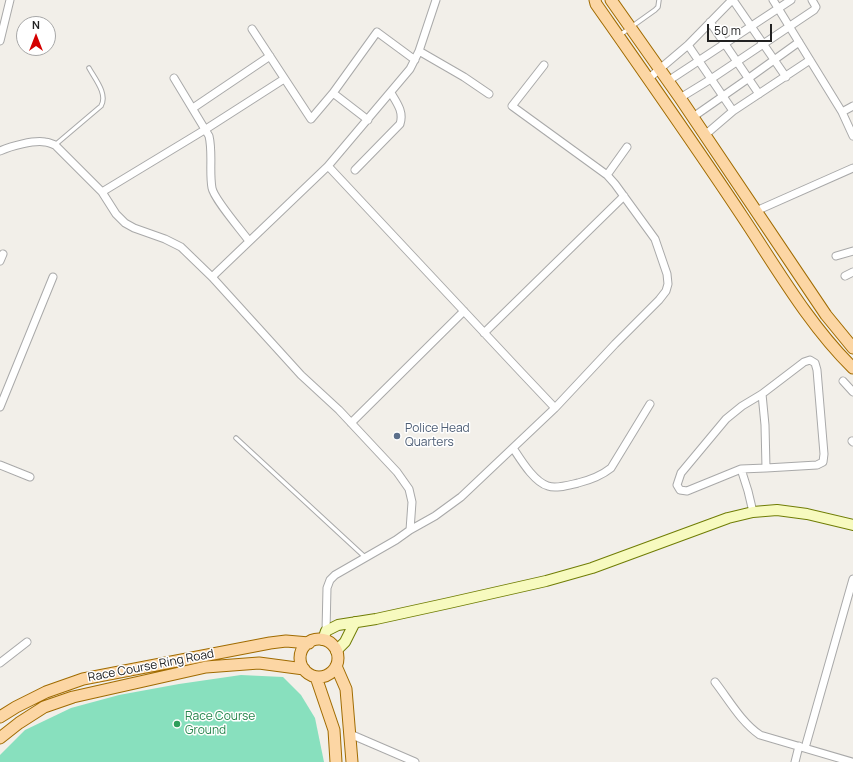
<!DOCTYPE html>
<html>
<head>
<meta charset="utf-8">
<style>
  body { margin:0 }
  #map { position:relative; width:853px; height:762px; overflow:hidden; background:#f2efe9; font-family:Manrope,sans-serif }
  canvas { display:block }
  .north { position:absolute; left:16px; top:16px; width:40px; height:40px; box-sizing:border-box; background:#fff; border:1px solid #a7a7a7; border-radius:50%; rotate:0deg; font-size:11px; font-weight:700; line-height:16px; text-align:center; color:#222 }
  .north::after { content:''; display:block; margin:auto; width:14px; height:18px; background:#d40000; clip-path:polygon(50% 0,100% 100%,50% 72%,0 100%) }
  .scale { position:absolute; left:707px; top:24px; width:65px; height:18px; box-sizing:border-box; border:2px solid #222; border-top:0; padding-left:5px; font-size:12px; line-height:14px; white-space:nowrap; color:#222; -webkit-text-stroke:3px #fff; paint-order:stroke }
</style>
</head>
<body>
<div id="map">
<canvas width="853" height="762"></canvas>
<div class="north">N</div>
<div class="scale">50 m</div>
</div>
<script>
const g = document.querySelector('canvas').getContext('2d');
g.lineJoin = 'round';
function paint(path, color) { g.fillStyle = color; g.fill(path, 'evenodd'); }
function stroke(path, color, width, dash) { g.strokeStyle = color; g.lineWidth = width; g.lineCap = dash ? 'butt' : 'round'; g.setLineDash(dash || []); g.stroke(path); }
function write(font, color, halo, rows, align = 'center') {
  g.font = font + ' Manrope,sans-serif'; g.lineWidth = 3; g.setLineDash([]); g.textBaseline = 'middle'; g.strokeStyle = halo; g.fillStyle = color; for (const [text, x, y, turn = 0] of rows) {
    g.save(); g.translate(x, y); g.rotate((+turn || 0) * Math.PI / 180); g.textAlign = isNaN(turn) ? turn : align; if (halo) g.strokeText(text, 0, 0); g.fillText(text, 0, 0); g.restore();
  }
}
paint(new Path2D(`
  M241,675L283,677L301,695L315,718L324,762H0V755L25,730L71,708L119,695L179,684Z`), '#88e0be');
const lane = new Path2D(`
  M620,35L655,10L658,7L659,0
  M55,145L101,106C108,94 95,79 89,68
  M236,438L366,558`);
const street = new Path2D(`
  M733,0L786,77
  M773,0L842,112L853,136
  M710,22L759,94
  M252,29L311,119L333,93L368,120
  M0,41L10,0
  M688,45L733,111
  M419,51L464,77L489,94
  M544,65L512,106L607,175L615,184L655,239L667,274L668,284L666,291L659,300L615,344L555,408
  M174,78L209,136C213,153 209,171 212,188C214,199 241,230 249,241
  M648,79L688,45L732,0
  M668,81L791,0
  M333,93L377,32L415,60
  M680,98L711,79L814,10L816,7L812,0
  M193,108L270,56
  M842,112L853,106
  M693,117L749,78L799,42
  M705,135L733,111L810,60
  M0,151C11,146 34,140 45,142C48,142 52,144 55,145L102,192L116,214L125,223L134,228L165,239L181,247L212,277L301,375L339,410L397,472L409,489L412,502L410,530L396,540L335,575L330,580L327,588L326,631
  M355,170L400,124C404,112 397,103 391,93
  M607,175L627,147
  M102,192L206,129L284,79
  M756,211L853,168
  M836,256L853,251
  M0,261L3,254
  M845,276L853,272
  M212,277L328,166
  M484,333L624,196
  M843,381L853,392
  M762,394L765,425L766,468L741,469L687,491L680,490L677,485L681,473L726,419L742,406L762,394L804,362L810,360L815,363L817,370L824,454L823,462L817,465L766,468
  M0,407L53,277
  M351,423L464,311
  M852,441L853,442
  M513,448C521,460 534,482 548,486C556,489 569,485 578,483C590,480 601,476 611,468L650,404
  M0,465L30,477
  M741,469L748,491L753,512
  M410,530L435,516L461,497L555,408L520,371L328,166L410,69L419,51L436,0
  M0,663L27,642
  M715,682C729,700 741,722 760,735L852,762
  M350,734L415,762
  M805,748L853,579
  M795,762L799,746`);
const secondary = new Path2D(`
  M323,640L326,631L338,625L376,619L449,603L546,581L592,568L728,518L753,512L777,510L807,514L853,525
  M336,651L345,642L355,622`);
const primary = new Path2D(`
  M595,0L596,4C645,74 695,145 742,216C776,267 809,325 853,368
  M611,0L680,98L826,315L853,348
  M300 658a19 19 0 1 1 38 0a19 19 0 1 1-38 0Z
  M336,666L346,689L352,762
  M316,677L334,730L336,762
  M0,717L16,707L46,692L83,679L270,643L286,641L309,643
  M0,738L19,723L44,707L73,697L206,667L259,663L304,669`);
stroke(lane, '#a9a9a9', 5.5);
stroke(street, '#a9a9a9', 9);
stroke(secondary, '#707d05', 12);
stroke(primary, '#a06b00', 13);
stroke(lane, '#fff', 3.5);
stroke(street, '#fff', 7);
stroke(secondary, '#f7fabf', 10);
stroke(primary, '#fcd6a4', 11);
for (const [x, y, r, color] of [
  [397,436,4,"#5c6f8a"],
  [177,724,4,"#2e9e5b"]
]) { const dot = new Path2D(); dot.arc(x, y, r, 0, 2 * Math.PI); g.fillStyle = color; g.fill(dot); stroke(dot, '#fff', 1.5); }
write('12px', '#4e5e75', '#fff', [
  ["Police Head",405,429],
  ["Quarters",405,443]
], 'left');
write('12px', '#222', '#fff', [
  ["Race Course Ring Road",151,666,-11]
]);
write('12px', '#27864d', '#fff', [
  ["Race Course",185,717],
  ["Ground",185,731]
], 'left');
</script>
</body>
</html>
